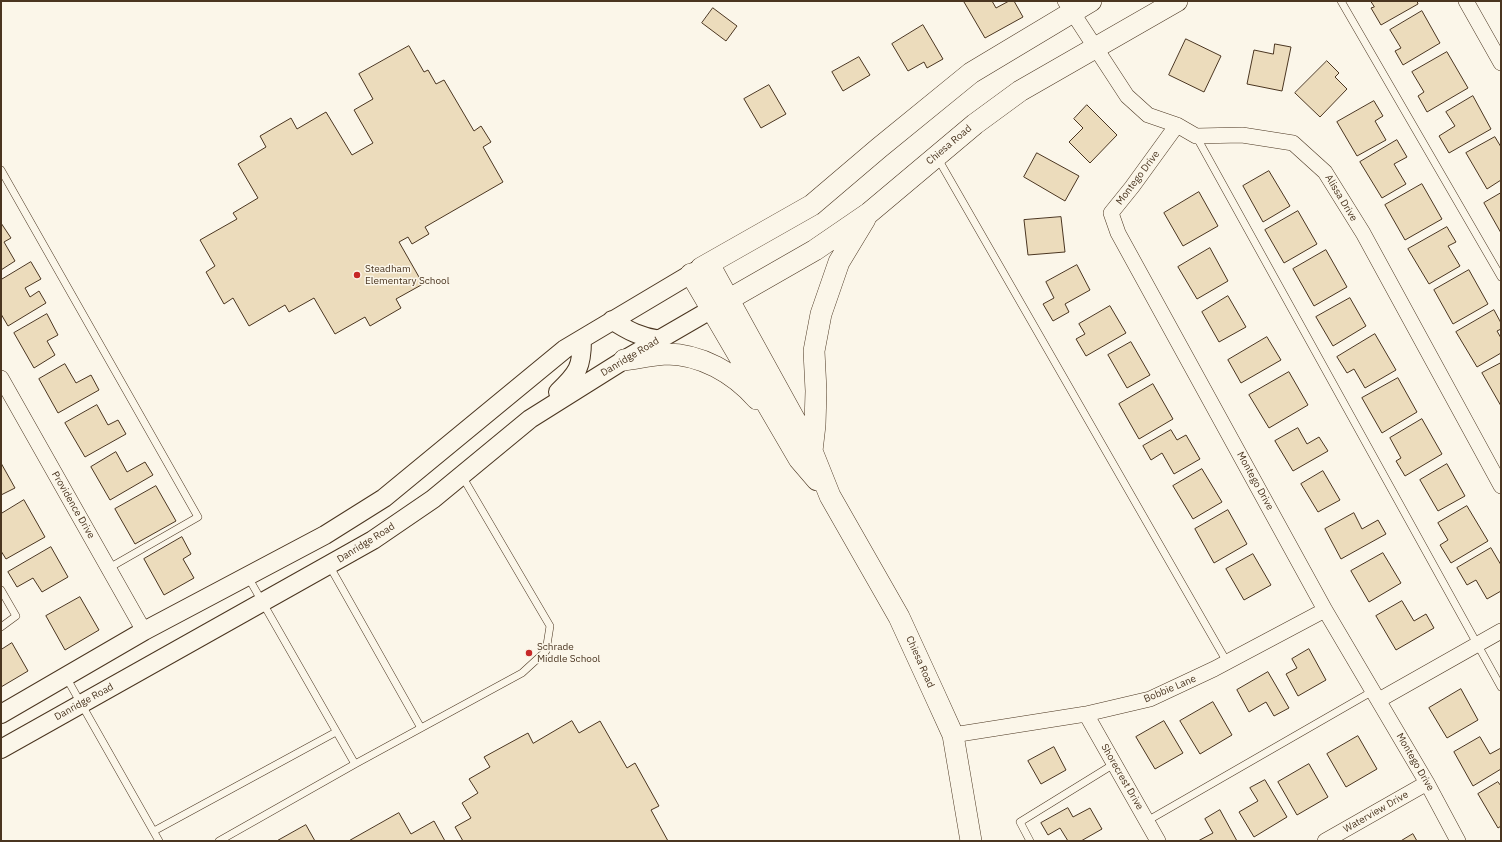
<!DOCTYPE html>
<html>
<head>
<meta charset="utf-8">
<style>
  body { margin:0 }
  #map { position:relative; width:1502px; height:842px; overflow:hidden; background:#fbf6e9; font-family:"IBM Plex Sans",sans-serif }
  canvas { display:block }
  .frame { position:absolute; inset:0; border:2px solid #4a3520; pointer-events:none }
</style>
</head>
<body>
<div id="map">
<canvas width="1502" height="842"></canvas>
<div class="frame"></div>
</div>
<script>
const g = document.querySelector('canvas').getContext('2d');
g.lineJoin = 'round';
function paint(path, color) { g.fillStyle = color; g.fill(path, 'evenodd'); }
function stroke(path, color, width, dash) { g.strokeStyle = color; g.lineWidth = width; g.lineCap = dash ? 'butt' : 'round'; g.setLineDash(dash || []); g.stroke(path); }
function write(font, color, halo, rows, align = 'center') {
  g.font = font + ' "IBM Plex Sans",sans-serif'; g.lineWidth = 3; g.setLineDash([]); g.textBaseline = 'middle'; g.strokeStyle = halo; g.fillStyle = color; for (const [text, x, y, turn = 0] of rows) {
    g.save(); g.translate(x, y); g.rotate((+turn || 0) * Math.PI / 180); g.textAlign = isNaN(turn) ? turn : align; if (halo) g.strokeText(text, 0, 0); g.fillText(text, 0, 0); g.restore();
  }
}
const building = new Path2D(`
  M966,1H992L996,8L1009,1H1014L1023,17L985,38L964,2Z
  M1371,1H1417L1418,4L1381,25L1371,8L1374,7Z
  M713,8L737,26L726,41L702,23Z
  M1422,11L1440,43L1403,65L1395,51L1401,48L1390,30Z
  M923,25L943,59L927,68L924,62L908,71L892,44Z
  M1186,39L1221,56L1204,92L1169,75Z
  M1275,44L1291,47L1282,91L1247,84L1254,50L1273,54Z
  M409,46L424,72L428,70L436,84L444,80L474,131L481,126L491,142L483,147L503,182L425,227L429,234L412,244L408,237L399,242L423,284L396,299L401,308L370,326L365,317L335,334L314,298L289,312L285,305L249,326L233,298L224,304L206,272L215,266L200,240L237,219L233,213L258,198L238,164L266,147L260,136L291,118L297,129L326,112L352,155L373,143L354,110L373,99L359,74Z
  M1447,52L1468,88L1427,112L1418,96L1424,92L1412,72Z
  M859,57L870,75L843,91L832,72Z
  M1327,61L1339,73L1335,77L1347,89L1320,117L1295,93Z
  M769,85L786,114L761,128L744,99Z
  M1473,96L1491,129L1449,153L1439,136L1455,126L1446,112Z
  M1374,101L1383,116L1375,121L1386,140L1357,156L1337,122Z
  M1087,105L1117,135L1090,163L1069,142L1083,128L1074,119Z
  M1495,137L1501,147V180L1487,189L1466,153Z
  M1397,140L1407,157L1394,164L1406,184L1382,198L1360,162Z
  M1037,153L1079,176L1065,201L1024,177Z
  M1269,171L1290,206L1263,222L1243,186Z
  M1422,184L1442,219L1405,240L1385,205Z
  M1199,192L1218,226L1183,246L1164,213Z
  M1501,193V233L1484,203Z
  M1298,211L1317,244L1284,263L1265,230Z
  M1061,217L1065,252L1028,255L1024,220Z
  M1,223L11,238L4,242L15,261L1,270Z
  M1447,227L1456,242L1448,246L1460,266L1429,284L1408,249Z
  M1210,248L1228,281L1197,299L1178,267Z
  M1326,250L1347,287L1314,306L1293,269Z
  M31,262L41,279L25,288L30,297L39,291L46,303L8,326L1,314V280Z
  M1077,265L1090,290L1065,304L1069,312L1053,321L1043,304L1054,298L1046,282Z
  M1469,270L1488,304L1453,324L1434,290Z
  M1228,296L1246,327L1219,342L1202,312Z
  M1350,298L1366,326L1333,346L1316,317Z
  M1110,306L1126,333L1086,356L1076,339L1085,334L1079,324Z
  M1494,310L1501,323V329L1497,331L1501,338V353L1477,367L1456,332Z
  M47,314L58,335L47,341L55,355L34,368L14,333Z
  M1375,334L1396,370L1365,388L1354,369L1347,373L1337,357Z
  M1267,337L1281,360L1241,383L1228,360Z
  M1131,342L1150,375L1127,388L1108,355Z
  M1501,363V406L1482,373Z
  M65,364L76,383L91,375L99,390L58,413L39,379Z
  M1289,372L1308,405L1269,428L1249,395Z
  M1398,378L1417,412L1382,433L1362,398Z
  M1153,384L1173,419L1139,439L1119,404Z
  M97,405L108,425L118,420L126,434L85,457L65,423Z
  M1422,419L1442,454L1405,476L1396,461L1401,458L1390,438Z
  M1298,428L1307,444L1319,437L1328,451L1293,471L1275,441Z
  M1171,430L1177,440L1186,435L1200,459L1174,474L1162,453L1151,460L1143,446Z
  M116,452L127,472L145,462L153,475L110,500L91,467Z
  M1,463L15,488L1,495Z
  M1447,464L1465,496L1438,511L1420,480Z
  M1202,469L1222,502L1193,519L1173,486Z
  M1323,471L1340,500L1318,512L1301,484Z
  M156,486L176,521L135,544L115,509Z
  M24,500L45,537L6,559L1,551V514Z
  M1467,506L1488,541L1451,563L1440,545L1448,540L1438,523Z
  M1228,510L1247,544L1214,563L1195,529Z
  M1354,513L1362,529L1378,520L1386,534L1341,559L1325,529Z
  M182,537L191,554L183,559L194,578L164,595L144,559Z
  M51,547L68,577L42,592L33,578L17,587L8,572Z
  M1491,548L1501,565V591L1487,599L1476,580L1467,585L1457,568Z
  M1383,553L1401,583L1369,602L1351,571Z
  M1253,554L1271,585L1244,600L1226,569Z
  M80,597L99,630L65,650L46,616Z
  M1402,601L1414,621L1426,614L1434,628L1396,650L1376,616Z
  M12,643L28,671L1,687V650Z
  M1309,649L1326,680L1298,696L1286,674L1297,668L1292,659Z
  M1268,672L1289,708L1274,716L1266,702L1249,712L1237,690Z
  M1461,689L1478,720L1447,738L1429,708Z
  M1213,702L1232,735L1200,754L1180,721Z
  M572,721L579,733L600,721L627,768L635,763L659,806L651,810L668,841H463L455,827L471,818L462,803L478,793L469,779L490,767L484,757L528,733L533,743Z
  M1164,721L1183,753L1155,769L1136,737Z
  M1358,736L1377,769L1346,787L1327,754Z
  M1480,737L1490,754L1501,748V769L1473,786L1454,752Z
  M1054,747L1066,770L1041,784L1028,761Z
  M1309,764L1328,797L1297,815L1278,782Z
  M1265,780L1287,817L1254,837L1239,812L1258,801L1250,788Z
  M1498,782L1501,786V826L1498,828L1478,794Z
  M1068,808L1073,817L1090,808L1102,829L1081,841H1068L1060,828L1048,835L1041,823Z
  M1220,810L1237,841H1198L1213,833L1205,819Z
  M399,813L411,834L434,821L445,841H349Z
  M306,825L315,841H277Z
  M1413,834L1417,841H1401Z`);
paint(building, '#ecdcbc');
stroke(building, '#4a3520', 1);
const service = new Path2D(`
  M1341,1L1501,277
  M1196,136L1501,687
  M937,157L1227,662
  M1,170L198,517L109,568
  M248,577L355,764L421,728L329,565
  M1,590L16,616L1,627
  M66,677L159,841
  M421,728L522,673L546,651L550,626L462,476
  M1147,821L1373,691
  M154,831L336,732
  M219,841L355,764
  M1030,841L1020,822L1114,764`);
const minor = new Path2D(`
  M1065,1L1127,96L1148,115L1177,125L1196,136L1242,135L1293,143L1325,172L1363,233L1501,486
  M1466,1L1501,63
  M1177,125L1132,187L1111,213L1118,233L1325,610L1427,783L1458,841
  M1,378L144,631
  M1379,700L1501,631
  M1086,714L1158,841
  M953,735L1086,714L1150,699L1214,669L1325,610
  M1325,841L1427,783`);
const tertiary = new Path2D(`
  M612,320C628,331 641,337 660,340
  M558,392C578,373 582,367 582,339
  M1,714L144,631L325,535L384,498L565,349L701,268
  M1,749L373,540L433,499L530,419L624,360L712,309`);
const secondary = new Path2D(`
  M709,264L812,451L830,496L899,617L933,691L953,735L971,841
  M701,268L812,205L879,148L971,73L1091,1
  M691,274L799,459L817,480
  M712,309L815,250L869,213L975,124L1020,91L1177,1
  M624,360C638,358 652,355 666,354C701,354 734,373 757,399
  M812,451L815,425L816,391L814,351L821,314L839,262L865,219`);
stroke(service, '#4a3520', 8);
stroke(minor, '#4a3520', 16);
stroke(tertiary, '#4a3520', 20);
stroke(secondary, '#4a3520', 22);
stroke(service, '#fbf6e9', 7);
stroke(minor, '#fbf6e9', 15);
stroke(tertiary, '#fbf6e9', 18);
stroke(secondary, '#fbf6e9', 21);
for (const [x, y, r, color] of [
  [357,275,4,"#c62828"],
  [529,653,4,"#c62828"]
]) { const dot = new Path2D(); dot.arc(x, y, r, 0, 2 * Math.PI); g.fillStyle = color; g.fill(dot); stroke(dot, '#fbf6e9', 1.5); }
write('10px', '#4a3520', '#fbf6e9', [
  ["Chiesa Road",949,145,-40],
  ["Montego Drive",1138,178,-53],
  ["Alissa Drive",1341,198,59],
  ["Danridge Road",630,357,-31],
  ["Montego Drive",1255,481,61],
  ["Providence Drive",73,505,60],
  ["Danridge Road",366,543,-32],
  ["Chiesa Road",920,662,66],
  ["Bobbie Lane",1170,689,-23],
  ["Danridge Road",84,702,-29],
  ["Montego Drive",1415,762,60],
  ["Shorecrest Drive",1122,777,60],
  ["Waterview Drive",1376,812,-30]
]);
write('10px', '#4a3520', '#fbf6e9', [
  ["Steadham",365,269],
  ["Elementary School",365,281],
  ["Schrade",537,647],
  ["Middle School",537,659]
], 'left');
</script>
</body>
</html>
